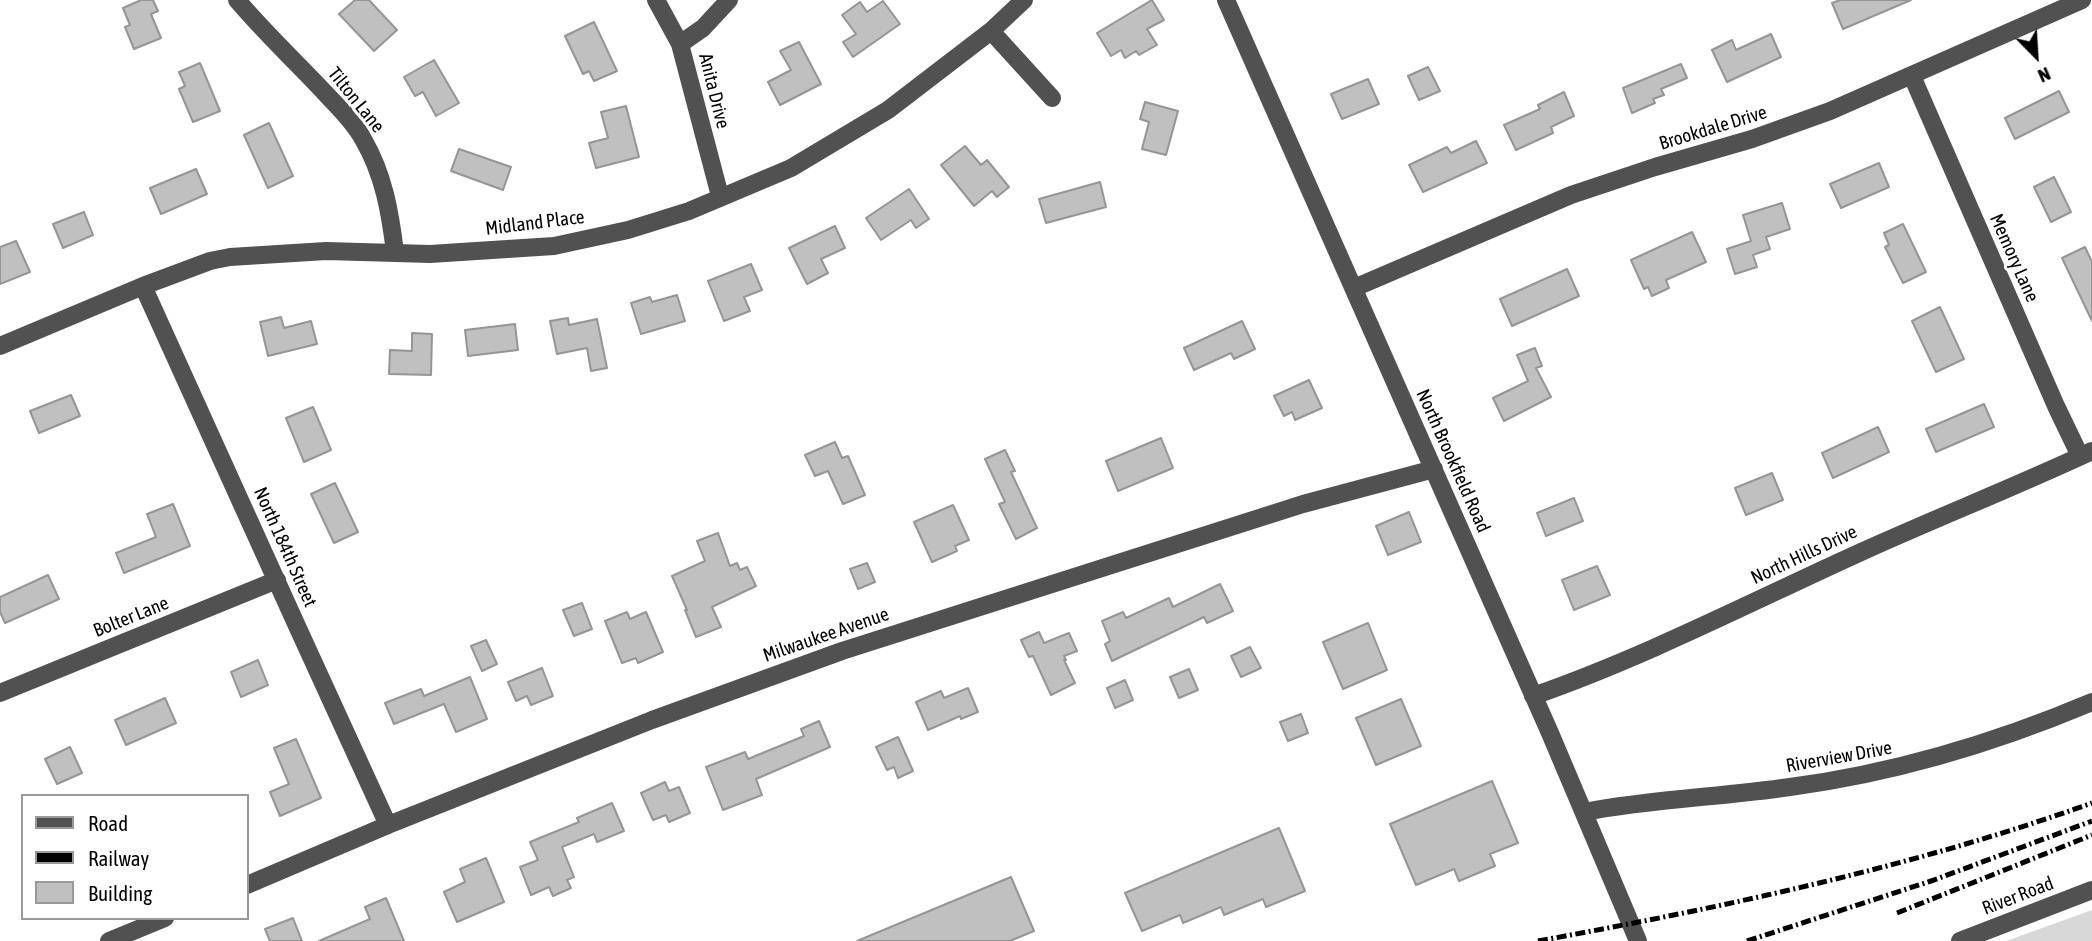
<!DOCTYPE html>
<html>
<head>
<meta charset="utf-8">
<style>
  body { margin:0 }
  #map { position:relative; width:2092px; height:941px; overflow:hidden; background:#fff; font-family:"Asap Condensed",sans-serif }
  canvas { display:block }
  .legend { position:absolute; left:21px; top:794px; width:228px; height:126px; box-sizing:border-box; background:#fff; border:2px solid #999; margin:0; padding:9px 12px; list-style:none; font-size:21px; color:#000 }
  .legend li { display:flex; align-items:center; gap:14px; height:35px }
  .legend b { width:35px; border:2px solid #999 }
  .north { position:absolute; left:2001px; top:21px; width:70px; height:70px; -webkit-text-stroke:5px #fff; paint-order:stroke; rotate:156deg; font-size:19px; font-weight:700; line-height:28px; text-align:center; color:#000 }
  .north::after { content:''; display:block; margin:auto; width:24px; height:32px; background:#000; clip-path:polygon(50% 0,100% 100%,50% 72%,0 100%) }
</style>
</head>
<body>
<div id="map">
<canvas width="2092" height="941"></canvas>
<ul class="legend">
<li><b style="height:9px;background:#515151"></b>Road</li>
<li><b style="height:9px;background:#000"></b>Railway</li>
<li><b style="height:19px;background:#c0c0c0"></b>Building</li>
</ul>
<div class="north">N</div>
</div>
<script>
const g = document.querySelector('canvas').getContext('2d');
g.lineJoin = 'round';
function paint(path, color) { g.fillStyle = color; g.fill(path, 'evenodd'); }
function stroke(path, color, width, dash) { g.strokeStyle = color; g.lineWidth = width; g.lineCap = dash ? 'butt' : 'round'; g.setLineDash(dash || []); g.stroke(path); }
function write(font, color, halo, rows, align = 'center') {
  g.font = font + ' "Asap Condensed",sans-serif'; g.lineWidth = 6; g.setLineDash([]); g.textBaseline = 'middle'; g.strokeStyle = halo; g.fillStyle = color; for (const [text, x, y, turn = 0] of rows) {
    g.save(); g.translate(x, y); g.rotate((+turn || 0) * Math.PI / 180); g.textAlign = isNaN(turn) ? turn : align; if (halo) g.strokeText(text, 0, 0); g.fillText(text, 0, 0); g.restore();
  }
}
paint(new Path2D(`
  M2092,910V941H2006Z`), '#d8d8d8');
const building = new Path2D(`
  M141,0H153L158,11L151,14L161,38L134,49L125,27L130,25L123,8Z
  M355,0H369L397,30L374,51L339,14Z
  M1152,0L1164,20L1147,29L1157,45L1139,55L1136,51L1125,58L1121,50L1111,56L1097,33Z
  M1840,0H1911L1843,29L1832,3Z
  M883,1L900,24L853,57L843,42L856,34L842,15L860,2L867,12Z
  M594,22L617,71L594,81L589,71L583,74L565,36Z
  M1771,34L1781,57L1727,82L1712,50L1732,40L1736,50Z
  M799,42L821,84L780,105L768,82L791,70L780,51Z
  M434,60L459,103L436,116L423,92L415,96L404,77Z
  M200,63L220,111L193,122L179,89L185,86L179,72Z
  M1681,64L1687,78L1661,89L1664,95L1653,99L1655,103L1632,113L1623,88Z
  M1428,67L1440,91L1419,100L1408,76Z
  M1368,79L1379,104L1342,119L1331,94Z
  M2059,91L2069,112L2015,139L2005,118Z
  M1564,92L1574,116L1551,127L1553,133L1516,150L1504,125L1540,109L1538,105Z
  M1145,102L1178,111L1166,155L1142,149L1149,122L1140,119Z
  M626,106L639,157L596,168L589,143L608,138L601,112Z
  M269,123L293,176L268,188L244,135Z
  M1476,141L1487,163L1423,192L1409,165L1447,147L1451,153Z
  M965,146L981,165L987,160L1009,187L997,197L992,191L974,206L941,165Z
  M459,149L511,167L503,190L451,171Z
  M1879,163L1889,187L1841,208L1830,184Z
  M196,169L207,194L161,214L150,188Z
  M2054,177L2071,212L2051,222L2034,187Z
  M1100,182L1106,207L1046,223L1039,199Z
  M909,189L929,219L916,228L911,220L881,240L866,218Z
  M1782,203L1790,229L1766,237L1770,249L1753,255L1757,267L1735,274L1727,249L1751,241L1743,215Z
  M84,212L93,235L63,248L53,224Z
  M1903,224L1926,272L1903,283L1885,247L1889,245L1884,233Z
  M835,226L845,248L821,259L828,273L807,284L789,248Z
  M1692,232L1706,262L1666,280L1669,288L1652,296L1648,287L1644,289L1631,260Z
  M16,241L30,272L0,284V247Z
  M2085,247L2092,262V321L2062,258Z
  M751,264L762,290L744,297L750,311L724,321L708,281Z
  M1567,269L1579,296L1512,326L1500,299Z
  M677,295L685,321L641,334L631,303L650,297L652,302Z
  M1940,307L1964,359L1936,372L1912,321Z
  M281,317L284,328L311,321L317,344L268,356L260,322Z
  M568,318L569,325L597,319L607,368L591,371L587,348L557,354L550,321Z
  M1242,321L1255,349L1234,359L1231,353L1194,370L1184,348Z
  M515,324L518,350L468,356L465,330Z
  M412,333L432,334L431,375L389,374L390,350L412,351Z
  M1535,348L1542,366L1536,368L1551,397L1504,421L1493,398L1528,381L1517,355Z
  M1309,380L1322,408L1295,420L1292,412L1284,416L1274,396Z
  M71,395L80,416L39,433L30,411Z
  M1984,404L1994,427L1936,452L1926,429Z
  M313,407L331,450L304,462L286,418Z
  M1878,427L1889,452L1833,478L1822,453Z
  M1161,438L1173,468L1118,491L1106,461Z
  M835,442L842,458L848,456L865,495L843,504L828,471L815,476L805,455Z
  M1005,450L1015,471L1011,472L1037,528L1016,539L999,504L1005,502L985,459Z
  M1772,473L1783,500L1746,515L1735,488Z
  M335,483L358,532L334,543L311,494Z
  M1574,498L1583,521L1546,536L1537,513Z
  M173,504L190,546L124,573L116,553L156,537L147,514Z
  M953,505L969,540L955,546L957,551L932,562L914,522Z
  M1409,512L1421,542L1388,555L1376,526Z
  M718,533L730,566L737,563L740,570L747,567L756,586L712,607L721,627L696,637L685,610H687L672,576L705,561L697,541Z
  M867,563L875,582L858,589L850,569Z
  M1597,566L1610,595L1574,610L1562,580Z
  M48,575L59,599L5,623L0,612V597Z
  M1220,584L1233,611L1207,623L1204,617L1112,661L1105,644L1110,641L1102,621L1123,612L1126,618L1169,598L1173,607Z
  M582,603L592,629L574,636L563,610Z
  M627,612L630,619L646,612L663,652L638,663L636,658L622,663L605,621Z
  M1368,623L1387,670L1343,689L1323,642Z
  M1039,632L1044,643L1069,633L1077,651L1064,656L1066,660H1064L1075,683L1051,695L1033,656L1029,657L1021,640Z
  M486,640L497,664L482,671L471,646Z
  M1250,647L1261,668L1241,677L1231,656Z
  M258,660L268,685L241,697L231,672Z
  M542,668L553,696L531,705L527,696L516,701L508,682Z
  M1189,669L1198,690L1179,698L1170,677Z
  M470,677L487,719L456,732L444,704L394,724L385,703L421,689L424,696Z
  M1125,680L1133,700L1115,708L1107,688Z
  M968,688L978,712L961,719L960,716L928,730L916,702L941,691L944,698Z
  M165,698L176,723L126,745L115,720Z
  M1401,699L1421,746L1376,765L1356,718Z
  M1301,714L1308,733L1288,741L1280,722Z
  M819,721L830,747L756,779L762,795L723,810L706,767L745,752L748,759L804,736L801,729Z
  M898,737L913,771L898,778L894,767L887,770L876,747Z
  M296,739L321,798L280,816L270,792L289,784L274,748Z
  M70,747L82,773L57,784L45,759Z
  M1492,781L1518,843L1490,854L1495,866L1459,881L1454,869L1416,885L1390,824Z
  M665,782L669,791L679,787L690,813L669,822L666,815L653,820L641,793Z
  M612,803L624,831L597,842L594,834L562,847L574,877L567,880L571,888L553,896L549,887L531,895L520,867L538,860L530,842L579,822L577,818Z
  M1279,828L1305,891L1266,907L1263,899L1224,915L1221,907L1183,923L1180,915L1142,931L1125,893Z
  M486,858L504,902L457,922L444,892L465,882L460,869Z
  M1011,877L1034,931L1010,941H857Z
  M386,898L404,941H319L370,919L365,907Z
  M293,918L302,941H270L265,929Z`);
paint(building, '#c0c0c0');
stroke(building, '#959595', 2);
stroke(new Path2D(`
  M237,0C265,33 296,62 326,94C339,108 354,122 363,139C384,175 390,212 395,252
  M656,0L680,44L720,196
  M1226,0L1550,733L1638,941
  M991,31L1052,98
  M680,44L703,28L729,0
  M1912,76L2056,406L2080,456
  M143,286C225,465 305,646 388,825
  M1354,288L1571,195L1655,167L1752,139L1830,111L2082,0
  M0,346L143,286L210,261L230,257L326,251L430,254L554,246L628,230L689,211L791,168L888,110L991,31L1024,0
  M0,693L277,580
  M1533,696C1645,657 1751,602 1859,553C1936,518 2015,487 2092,451
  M1584,812C1652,799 1722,797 1790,787C1895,773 1995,743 2092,702
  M247,885L388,825L652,720L842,651L1303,504L1434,469
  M109,941L165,918
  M1960,941L2092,890`), '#515151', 18);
stroke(new Path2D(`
  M1897,913L2092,835
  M1538,941C1725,907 1913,867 2092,803
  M1747,941L1934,880L2092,821`), '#000', 5, [10, 3.5, 2, 3.5]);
write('19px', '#000', '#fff', [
  ["Anita Drive",714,91,76],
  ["Tilton Lane",356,100,51],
  ["Brookdale Drive",1713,128,-17],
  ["Midland Place",535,223,-7],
  ["Memory Lane",2014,258,66],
  ["North Brookfield Road",1453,461,66],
  ["North 184th Street",285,547,66],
  ["North Hills Drive",1804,555,-25],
  ["Bolter Lane",131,617,-22],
  ["Milwaukee Avenue",826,635,-19],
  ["Riverview Drive",1839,757,-10],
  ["River Road",2018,896,-21]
]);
</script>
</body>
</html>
